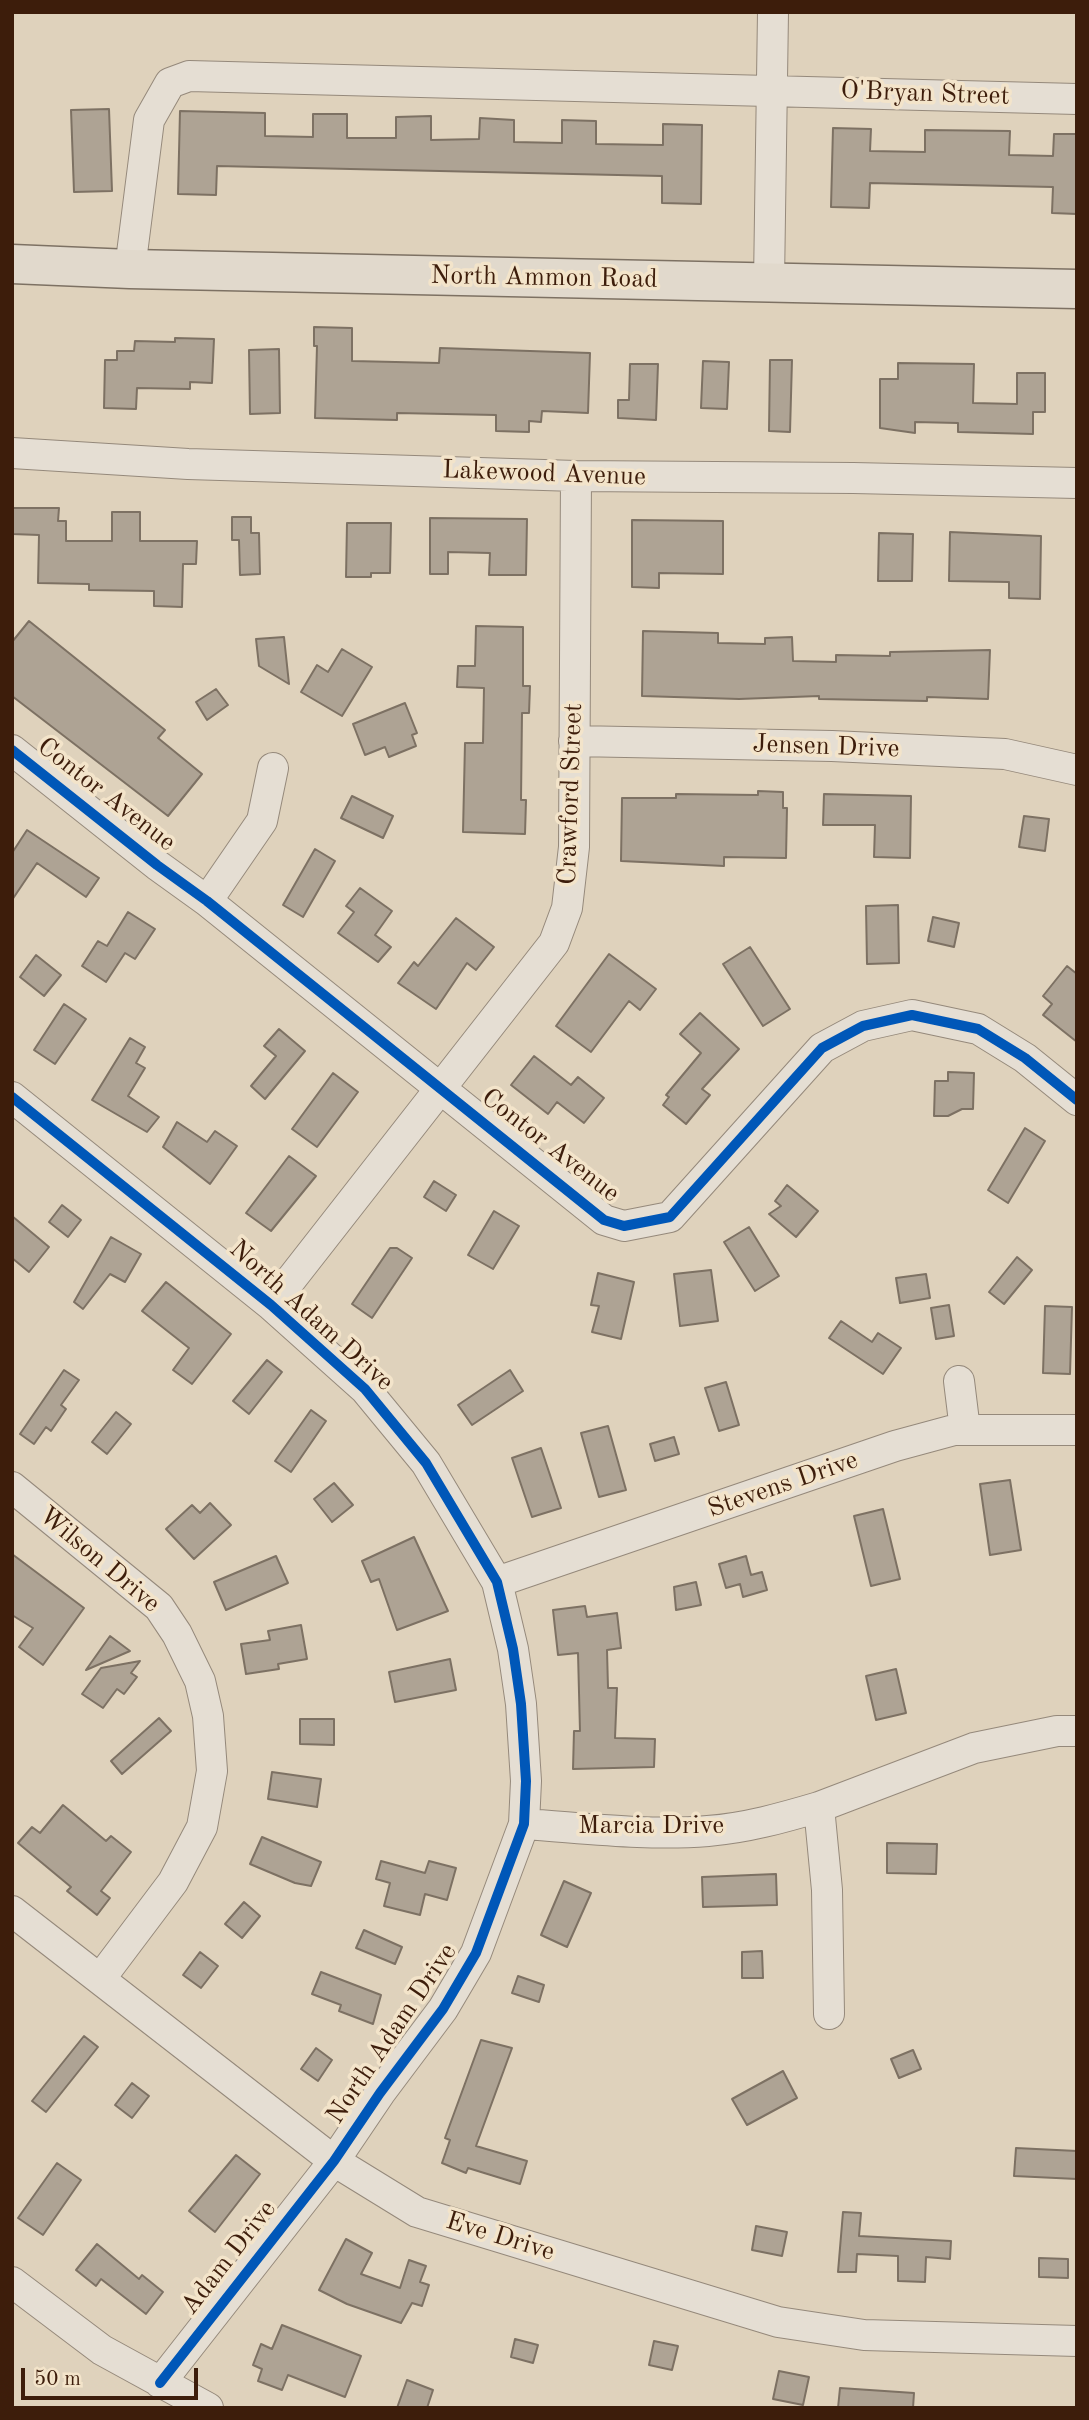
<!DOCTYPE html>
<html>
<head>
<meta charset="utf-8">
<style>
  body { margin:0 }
  #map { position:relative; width:1089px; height:2420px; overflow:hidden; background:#dfd2bc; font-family:"Old Standard TT",serif }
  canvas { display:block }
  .frame { position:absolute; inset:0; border:14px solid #3d1d0b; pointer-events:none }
  .scale { position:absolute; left:21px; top:2368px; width:177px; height:32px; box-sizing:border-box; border:4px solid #3d1d0b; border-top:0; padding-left:9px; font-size:21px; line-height:24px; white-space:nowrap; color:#3d1d0b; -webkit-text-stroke:5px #f3e4ca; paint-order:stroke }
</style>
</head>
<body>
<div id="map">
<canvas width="1089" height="2420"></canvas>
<div class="frame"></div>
<div class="scale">50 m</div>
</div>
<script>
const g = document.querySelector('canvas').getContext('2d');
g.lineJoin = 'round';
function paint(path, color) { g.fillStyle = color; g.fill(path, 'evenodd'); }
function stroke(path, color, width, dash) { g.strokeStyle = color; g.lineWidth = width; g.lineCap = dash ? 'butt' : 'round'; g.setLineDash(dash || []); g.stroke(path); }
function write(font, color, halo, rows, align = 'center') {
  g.font = font + ' "Old Standard TT",serif'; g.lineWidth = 7; g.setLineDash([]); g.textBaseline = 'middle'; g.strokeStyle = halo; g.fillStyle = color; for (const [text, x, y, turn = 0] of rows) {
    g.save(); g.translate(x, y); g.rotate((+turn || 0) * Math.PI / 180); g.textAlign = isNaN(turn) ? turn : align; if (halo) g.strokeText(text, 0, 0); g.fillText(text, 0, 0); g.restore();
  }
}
const building = new Path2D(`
  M109,109L112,191L74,192L71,110Z
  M180,111L265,113V136L313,137V114H347V138H396V117L431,116V140L479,139L480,118L514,120V142L562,143V120L596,121V144L663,145V124L702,125L701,204L662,203V176L217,166L216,195L178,194Z
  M833,128L871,129L870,151L925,152V130L1010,131L1009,155L1053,156L1054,134H1077V214L1052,213L1053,187L870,183L869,208L831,207Z
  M314,327L352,328V361L439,363L440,348L590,353L588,413L542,411L541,422L529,421V432L496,431V415L397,413V420L315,418L317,346H314Z
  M175,338L214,339L212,383L190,382V389L137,388L136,409L104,408L105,360H117V351H134L135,341L175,342Z
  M279,349L280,413L250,414L249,350Z
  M770,360H792L790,432L769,431Z
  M703,361L729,362L727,409L701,408Z
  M898,363L974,364L973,403L1017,404V373H1045V412H1033V434L958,432V423L915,422V433L880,428V379H898Z
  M630,364H658L656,420L618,418V400H629Z
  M12,508H59L58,521H66V541H112V512H140V541H197L196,564H183L182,607L154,606V591L89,590V584L38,583L39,535L12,534Z
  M232,517H251V533H259L260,574L240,575L239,540H232Z
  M430,518L527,519L526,575H489L490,553L448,552V574H430Z
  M632,520L723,521V574L659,573V588L632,587Z
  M347,523H391L390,573H371V577H346Z
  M950,532L1041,536L1040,599L1009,598V582L949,581Z
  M879,533L913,534L912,581H878Z
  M29,621L165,730L158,738L202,774L168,816L12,696V642Z
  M476,626L523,627V686H530L529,713H522L521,800H526L525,834L463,832L465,743H483L484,688L457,687L458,666H475Z
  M643,631L718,633V643L765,644V638L792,637L793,661L836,662V655L890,656V652L990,650L988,699L927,697V701L819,699V696L739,699L642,696Z
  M284,637L289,684L259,666L256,639Z
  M342,649L372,667L342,716L301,692L317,665L328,672Z
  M216,689L228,705L207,720L196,702Z
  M405,703L417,733L412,735L416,746L389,757L385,747L365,755L353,724Z
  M758,791L783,792V808H787L786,858L724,857V866L621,861L622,798H676V794L758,795Z
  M824,794L911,796L910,858L874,857L875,825H823Z
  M352,796L393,816L383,838L341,818Z
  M1024,816L1049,819L1045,851L1019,847Z
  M27,830L99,878L86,897L37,863L12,900V853Z
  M315,849L335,861L303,917L283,905Z
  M360,888L392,911L375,935L391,947L378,962L338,933L354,912L346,906Z
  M898,905L899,963L867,964L866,906Z
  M128,912L155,929L135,959L125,953L106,982L82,966L98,941L107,946Z
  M933,917L959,923L954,947L928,941Z
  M456,918L494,947L476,970L467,963L436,1009L398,983L414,962L418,966Z
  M750,947L790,1009L763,1026L723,964Z
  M609,954L656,989L640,1010L629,1001L591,1052L556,1026Z
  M36,955L61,975L44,996L20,977Z
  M1067,966L1077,974V1042L1043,1015L1052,1004L1043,996Z
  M64,1004L86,1019L55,1064L34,1050Z
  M700,1013L739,1049L702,1089L710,1095L686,1124L663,1105L669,1097L666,1095L701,1053L680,1034Z
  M279,1029L305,1051L265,1099L251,1086L276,1056L264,1046Z
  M130,1038L145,1047L136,1063L145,1068L128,1096L159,1117L147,1132L92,1100Z
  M534,1056L571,1085L578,1077L604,1098L584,1123L557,1102L548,1114L511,1085Z
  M948,1072L974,1073L973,1109H962L948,1116H934L935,1081H948Z
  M333,1073L358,1092L317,1147L292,1129Z
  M177,1122L207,1142L215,1131L237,1146L210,1184L163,1147Z
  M1025,1128L1045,1141L1008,1203L988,1190Z
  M289,1156L316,1176L271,1231L246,1213Z
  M434,1181L456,1195L446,1211L424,1197Z
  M787,1185L818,1211L796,1237L769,1214L781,1206L775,1201Z
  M62,1205L81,1220L68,1237L49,1222Z
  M494,1211L519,1226L493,1269L468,1255Z
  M12,1216L49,1247L29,1272L12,1258Z
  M749,1227L779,1276L755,1291L724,1242Z
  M111,1237L141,1254L125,1282L110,1274L83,1309L74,1302Z
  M390,1248H397L412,1258L372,1318L352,1304Z
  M1017,1257L1032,1270L1004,1304L989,1292Z
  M711,1270L718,1321L680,1326L674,1274Z
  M598,1273L634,1282L621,1339L592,1332L599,1306L591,1305Z
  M926,1274L930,1298L900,1303L896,1278Z
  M166,1282L231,1334L192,1384L173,1370L189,1348L142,1311Z
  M949,1305L954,1336L936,1339L931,1308Z
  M1045,1306L1072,1307L1070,1374L1043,1373Z
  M841,1321L872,1342L878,1333L901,1348L883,1374L829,1338Z
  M267,1360L282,1372L249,1414L233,1401Z
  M64,1370L79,1380L61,1405L66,1409L51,1431L46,1427L34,1444L20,1434Z
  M510,1370L523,1391L472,1425L458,1405Z
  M726,1382L739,1425L719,1431L705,1388Z
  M311,1410L326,1421L291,1472L275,1461Z
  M116,1412L131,1424L107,1454L92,1442Z
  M608,1426L626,1490L599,1497L581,1433Z
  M674,1437L679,1454L655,1461L650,1444Z
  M541,1448L561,1508L532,1517L512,1458Z
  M1010,1480L1021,1550L990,1555L980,1484Z
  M334,1483L353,1505L332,1522L314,1499Z
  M210,1503L231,1525L194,1559L166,1529L192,1505L200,1513Z
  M883,1509L900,1579L871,1586L854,1516Z
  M414,1537L448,1611L397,1630L379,1579L371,1582L362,1561Z
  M12,1554L84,1608L43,1665L19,1647L33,1628L12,1615Z
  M276,1556L288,1583L226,1610L214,1582Z
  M746,1556L751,1575L762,1572L767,1590L743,1597L740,1584L726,1588L719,1564Z
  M696,1582L701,1605L676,1610L674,1587Z
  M585,1606L587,1617L617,1613L621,1648L607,1650L608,1688H617L615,1738L655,1739L654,1767L573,1769L574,1731H580L578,1653L558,1655L553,1610Z
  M301,1625L307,1659L278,1664L279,1669L246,1674L241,1644L270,1640L268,1631Z
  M110,1636L130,1651L86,1670Z
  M450,1659L456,1690L395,1702L389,1672Z
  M140,1661L131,1673L137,1677L124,1694L117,1689L103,1708L82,1694L101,1668Z
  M896,1669L906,1713L876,1720L866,1676Z
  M159,1718L171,1731L122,1774L111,1761Z
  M300,1719H334V1745L300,1744Z
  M272,1772L321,1779L317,1807L268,1799Z
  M63,1805L106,1841L111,1836L131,1852L101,1891L110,1898L97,1915L67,1891L71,1887L18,1843L32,1827L40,1833Z
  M262,1837L321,1862L311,1886L295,1883L250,1864Z
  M887,1843L937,1844L936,1874L887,1873Z
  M381,1861L425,1873L429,1861L456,1868L447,1900L425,1894L420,1915L384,1906L390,1883L376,1879Z
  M776,1874L777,1905L703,1907L702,1877Z
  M564,1881L591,1893L567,1947L541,1935Z
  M244,1902L260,1916L242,1938L225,1924Z
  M364,1930L402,1947L395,1964L356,1948Z
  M762,1951L763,1978H742V1952Z
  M200,1952L218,1966L201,1988L183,1975Z
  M321,1972L381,1995L373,2024L339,2011L341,2005L312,1994Z
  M518,1976L544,1985L539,2002L512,1993Z
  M84,2036L98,2047L46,2112L32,2101Z
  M481,2040L512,2048L476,2146L527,2161L520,2184L468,2168L466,2173L442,2163L450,2140L445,2138Z
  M316,2048L332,2060L318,2081L301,2069Z
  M913,2050L921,2069L899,2078L891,2059Z
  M783,2071L797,2098L747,2125L732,2099Z
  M132,2083L149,2096L132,2118L115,2105Z
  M1016,2148L1077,2151V2179L1014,2176Z
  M236,2155L260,2174L215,2232L189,2211Z
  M57,2163L81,2180L43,2235L18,2218Z
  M843,2212L861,2213L859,2236L951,2241L950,2259L926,2257L925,2282L898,2281V2256L857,2254L856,2272H838Z
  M756,2226L787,2232L782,2256L752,2250Z
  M346,2239L372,2253L361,2274L400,2288L409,2260L426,2266L420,2282L429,2285L422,2306L412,2303L401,2323L347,2304L319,2290Z
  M97,2244L139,2279L142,2275L163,2292L146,2314L101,2279L96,2286L76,2270Z
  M1039,2258L1068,2259V2278L1039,2277Z
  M282,2325L361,2356L345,2397L288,2375L282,2390L258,2381L262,2369L253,2365L261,2344L272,2349Z
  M515,2339L538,2345L533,2363L511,2357Z
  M654,2341L678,2346L672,2370L649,2365Z
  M779,2371L809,2377L803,2405L773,2399Z
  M407,2380L433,2390L427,2408H397Z
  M840,2388L914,2393L913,2408H838Z`);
paint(building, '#aea394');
stroke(building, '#7d7163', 2);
const minor = new Path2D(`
  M130,269L149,120L170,83L189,76L1077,99
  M769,282L773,12
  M12,453L188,464L576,476L853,478L1077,483
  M574,741L832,746L1005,754L1077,770
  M12,750L157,865L207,901L604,1220L624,1226L670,1217L822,1048L863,1026L912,1015L978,1029L1025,1058L1077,1100
  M207,901L262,821L273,768
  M12,1097L271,1305L365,1389L426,1463L497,1582L513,1649L521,1704L526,1781L524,1824L476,1953L443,2009L380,2093L334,2161L160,2383
  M271,1305L554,943L567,908L574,847L576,476
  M959,1381L965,1430
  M12,1487L159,1607L177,1634L200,1681L208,1716L212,1771L202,1827L173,1882L100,1979
  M497,1582L895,1446L954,1430H1077
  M524,1824C585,1828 647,1836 708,1831C746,1828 782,1818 819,1807
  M12,1911L334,2161L417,2212L778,2322L864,2335L1077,2341
  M829,2014L827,1890L819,1807L974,1748L1057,1731H1077
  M12,2282L102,2350L208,2408`);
const major = new Path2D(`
  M12,264L130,269L1077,289`);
stroke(minor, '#95897b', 32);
stroke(major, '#7d7163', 41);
stroke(minor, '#e5ded3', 30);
stroke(major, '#e1d9cc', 38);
stroke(new Path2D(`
  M12,750L157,865L207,901L604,1220L624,1226L670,1217L822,1048L863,1026L912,1015L978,1029L1025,1058L1077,1100
  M12,1097L271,1305L365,1389L426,1463L497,1582L513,1649L521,1704L526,1781L524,1824L476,1953L443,2009L380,2093L334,2161L160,2383`), '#0057b8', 10);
write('26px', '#3d1d0b', '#f3e4ca', [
  ["O'Bryan Street",925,94,2],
  ["North Ammon Road",544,278,1],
  ["Lakewood Avenue",544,474,2],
  ["Jensen Drive",826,747,2],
  ["Crawford Street",571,794,-88],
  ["Contor Avenue",106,795,38],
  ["Contor Avenue",550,1146,38],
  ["North Adam Drive",311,1316,42],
  ["Stevens Drive",783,1485,-19],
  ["Wilson Drive",99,1560,40],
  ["Marcia Drive",651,1826],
  ["North Adam Drive",392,2034,-56],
  ["Eve Drive",500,2237,17],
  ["Adam Drive",229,2258,-52]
]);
</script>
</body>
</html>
